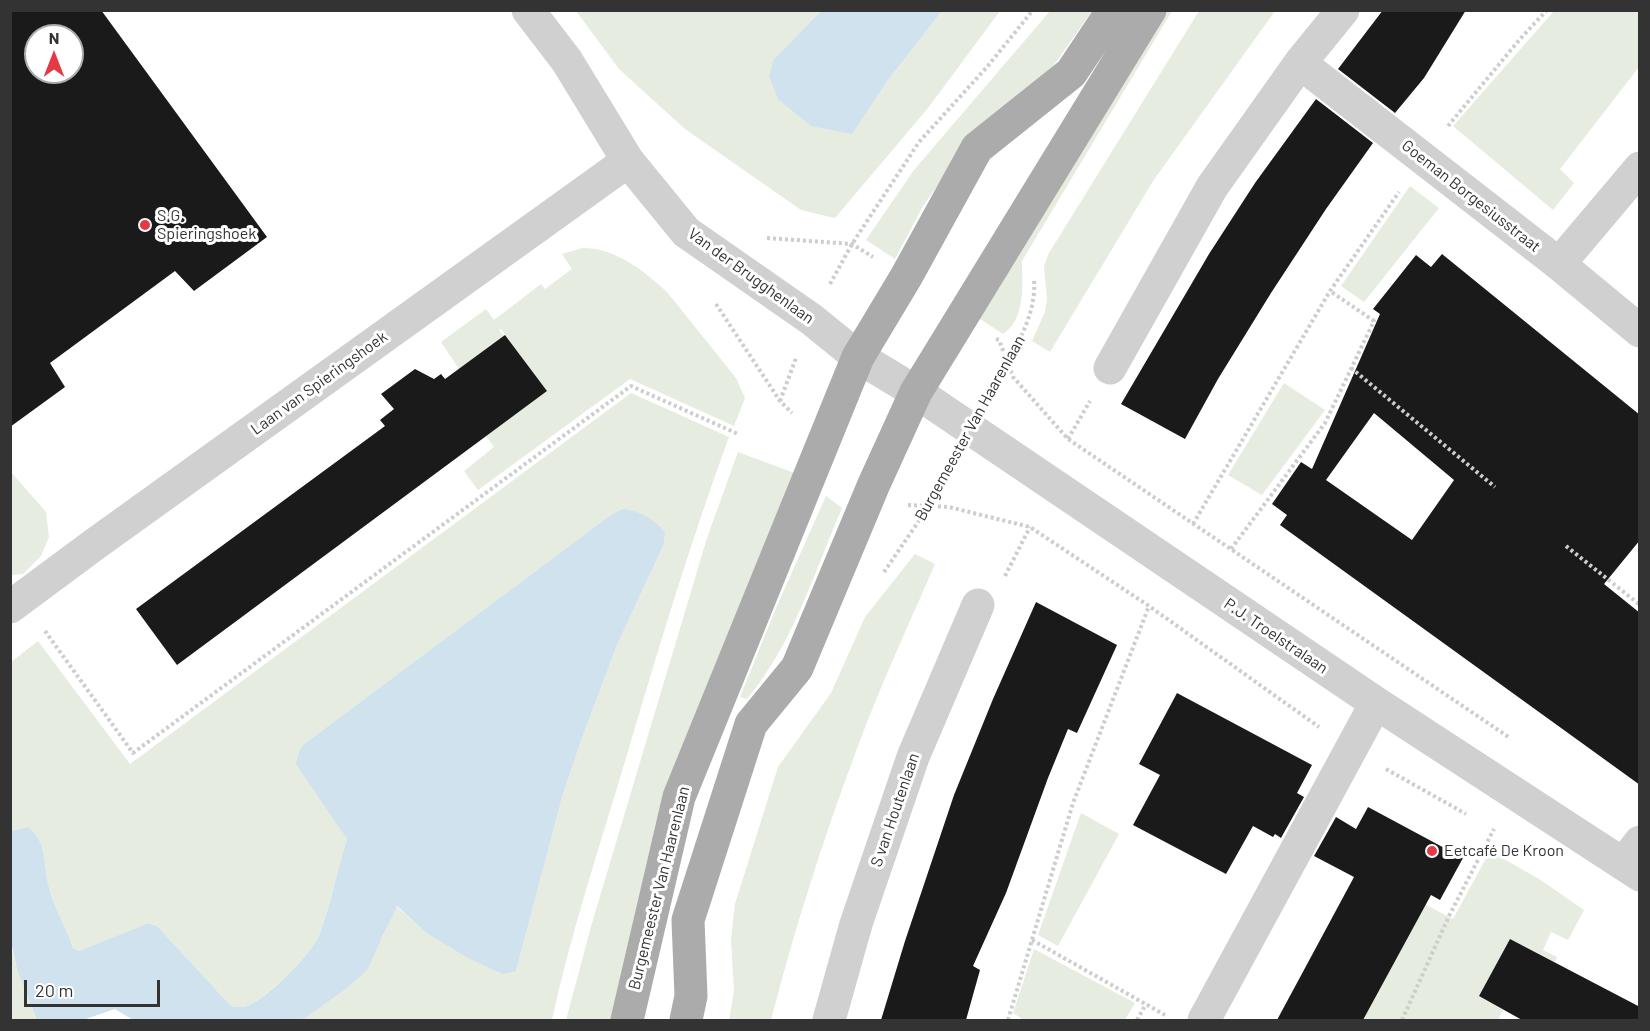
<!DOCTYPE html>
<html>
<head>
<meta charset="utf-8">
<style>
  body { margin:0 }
  #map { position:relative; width:1650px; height:1031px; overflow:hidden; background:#fff; font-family:Barlow,sans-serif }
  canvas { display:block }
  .frame { position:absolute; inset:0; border:12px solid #333; pointer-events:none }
  .north { position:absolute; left:24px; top:24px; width:60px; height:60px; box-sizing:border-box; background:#fff; border:2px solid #adadad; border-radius:50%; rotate:0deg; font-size:16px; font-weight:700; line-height:24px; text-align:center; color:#333 }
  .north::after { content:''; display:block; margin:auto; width:21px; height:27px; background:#e63946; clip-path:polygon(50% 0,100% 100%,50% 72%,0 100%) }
  .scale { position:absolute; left:24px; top:980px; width:136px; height:27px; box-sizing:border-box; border:3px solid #333; border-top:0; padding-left:8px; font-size:18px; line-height:21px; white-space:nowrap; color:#333; -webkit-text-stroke:4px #fff; paint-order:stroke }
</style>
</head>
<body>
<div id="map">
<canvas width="1650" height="1031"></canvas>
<div class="frame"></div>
<div class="north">N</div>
<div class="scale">20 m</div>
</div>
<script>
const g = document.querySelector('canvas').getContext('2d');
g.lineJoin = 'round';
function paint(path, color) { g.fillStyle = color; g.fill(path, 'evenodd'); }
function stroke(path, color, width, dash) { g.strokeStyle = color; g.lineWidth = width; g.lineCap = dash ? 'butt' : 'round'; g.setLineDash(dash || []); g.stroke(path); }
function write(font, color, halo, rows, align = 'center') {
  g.font = font + ' Barlow,sans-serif'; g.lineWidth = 6; g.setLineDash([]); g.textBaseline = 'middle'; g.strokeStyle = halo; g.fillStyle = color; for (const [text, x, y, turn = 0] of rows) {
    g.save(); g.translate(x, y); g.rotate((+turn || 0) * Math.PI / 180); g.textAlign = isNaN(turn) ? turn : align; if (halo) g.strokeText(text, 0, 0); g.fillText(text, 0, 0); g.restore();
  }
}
paint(new Path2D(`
  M576,11H821L774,59L852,133L888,80L942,11H1000L928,108L835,218L801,210L685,129L619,69Z
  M1050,11H1092L1054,65L972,137L923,206L895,259L866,240L914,170Z
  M1162,11H1172L1022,261C1022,285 1026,319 1003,334L974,315Z
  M1199,11H1275L1153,181L1050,352L1032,341L1045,312L1047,299L1044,266L1049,253Z
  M1554,11H1639V67L1560,169L1574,183L1553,210L1453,126Z
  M1410,186L1439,208L1364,302L1341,286Z
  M583,248C616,248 644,271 667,292L736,378L745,398L734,426L630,379L478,490L464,471L494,447L486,436L547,391L501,329L499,330L504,336L459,369L441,342L486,309L494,320L541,284L545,289L572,269L562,254Z
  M1284,383L1325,410L1262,495L1228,475Z
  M631,393L729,437C690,543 658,650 626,758C600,845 571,932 552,1020H302L382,939L396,906L425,932L516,971L563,794L582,738L617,645L663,546L622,509L612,514L308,741L327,808L347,839C337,870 331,902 320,933C313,953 268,996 249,1005C244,1008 237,1007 231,1006L157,926L150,923L79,951L73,948C67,928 54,908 49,887C43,866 48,841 28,827L11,831V662L38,641L130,764Z
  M738,452L797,474L612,1020H566L592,923L707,538Z
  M11,472L46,512L49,537L41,556L23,574L11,575Z
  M826,496L842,508C814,573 793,644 747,699L740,697L776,608Z
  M915,554L935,564C909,624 881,684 858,746C824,836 795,927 771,1020H729L734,991L731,939L735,904L778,767L831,693L865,617Z
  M1081,813L1119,834L1058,946L1038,935Z
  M1490,851L1539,879L1584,910L1568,940L1551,932L1543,950L1557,957L1555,962L1510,939L1479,996L1503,1010L1499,1018L1504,1020H1363L1406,940L1411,897L1453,919Z
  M10,942L17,970L37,1020H11Z
  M1034,949L1135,1003L1125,1020H1020L1021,1018L1013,1013Z`), '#e6ecdf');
paint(new Path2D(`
  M821,11H942L888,80L852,134L811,126L778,99L769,76L774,59Z
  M622,509C637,509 657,521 665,533L663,546L617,645L582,738L563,794L516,971L503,974L468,958L425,932L397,906L367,970L347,988L302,1020H133L115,1009L83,1020H37L17,970L11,942V831L28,827C48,841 43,866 49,887C53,906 67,928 73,948L79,951L149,923L157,926L231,1006C237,1007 244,1008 249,1005C268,997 313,953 320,933C331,903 337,870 347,839L296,764L300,749L308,741L612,514Z`), '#cfe2ee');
paint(new Path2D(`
  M10,10H101L267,237L194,291L175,271L50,363L65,387L10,427ZM36,36H72V72H36Z
  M1383,10H1466L1424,78L1395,113L1338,69Z
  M1316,99L1373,143L1326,209L1271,293L1218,379L1185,439L1121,404L1209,254L1255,183Z
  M1442,254L1640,415V540L1604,584L1640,613V785L1280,525L1287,515L1272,504L1301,462L1312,469L1380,314L1373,309L1416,255L1431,267ZM1374,413L1454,480L1412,540L1326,480Z
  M505,335L547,391L177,665L136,609L385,426L380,420L394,409L381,394L415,369L434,379L441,374L445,379Z
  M1036,602L1117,645L1077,733L1068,729L1048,778L1006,893L973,966L980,970L966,1020H881L905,941L954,795L993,699Z
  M1177,693L1312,765L1297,793L1304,797L1281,838L1275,834L1273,837L1253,826L1226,874L1133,825L1160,775L1139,764Z
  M1368,807L1463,858L1440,900L1431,895L1363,1020H1277L1354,877L1314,856L1336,817L1356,829Z
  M1510,939L1640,1007V1020H1522L1479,996Z`), '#1a1a1a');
stroke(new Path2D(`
  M1448,126L1520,39L1547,10
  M767,238L852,244L873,257
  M830,284L852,244L919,142L987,67L1033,10
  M716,304L780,401L792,413
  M996,339L999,340L1013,377L1068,439L1510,738
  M1351,368L1495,487
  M990,394C1008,358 1037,321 1034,280
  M780,401L796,358
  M1068,439L1090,401
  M908,505L949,507L1030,527L1149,606L1319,727
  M1193,524L1330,291L1399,192
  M1566,546L1640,605
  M1231,549L1325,423L1374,321L1330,291
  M884,572L929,506L952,464
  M1005,576L1030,527
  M45,631L133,753L631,386L738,434
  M1386,769L1466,814
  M1032,940L1165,1015
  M1008,1020L1073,803L1149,606
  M1137,1020L1146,1004
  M1402,1020L1449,916L1494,829`), '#cdcdcd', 4, [3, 3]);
stroke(new Path2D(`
  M528,10L567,61L628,161L686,232L811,319L858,357L916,392L1376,703L1640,875
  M1300,63L1559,264L1640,331
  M1559,264L1640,168
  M1110,368L1212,187L1300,63L1343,10
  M10,607L95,544L628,161
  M1623,864L1640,842
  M829,1020L856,924L913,757L978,605
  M1204,1020L1376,703`), '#d0d0d0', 33);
stroke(new Path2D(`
  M627,1020L679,797L858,357L906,277L977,148L1071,73L1113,10
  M686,1020L691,996L688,920L751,724L797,668L874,484L916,392L1150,10`), '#ababab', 33);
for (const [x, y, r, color] of [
  [145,225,6,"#e63946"],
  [1432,851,6,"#e63946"]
]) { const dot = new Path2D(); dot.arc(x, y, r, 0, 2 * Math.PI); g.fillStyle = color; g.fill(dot); stroke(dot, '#fff', 2); }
write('16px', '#333', '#fff', [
  ["Goeman Borgesiusstraat",1471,196,38],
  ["Van der Brugghenlaan",751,276,36],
  ["Laan van Spieringshoek",319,383,-36],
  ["Burgemeester Van Haarenlaan",970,428,-61],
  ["P.J. Troelstralaan",1276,636,34],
  ["S van Houtenlaan",895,810,-71],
  ["Burgemeester Van Haarenlaan",659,888,-76]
]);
write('16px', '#333', '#fff', [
  ["S.G.",157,216],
  ["Spieringshoek",157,234],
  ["Eetcafé De Kroon",1444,851]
], 'left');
</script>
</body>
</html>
